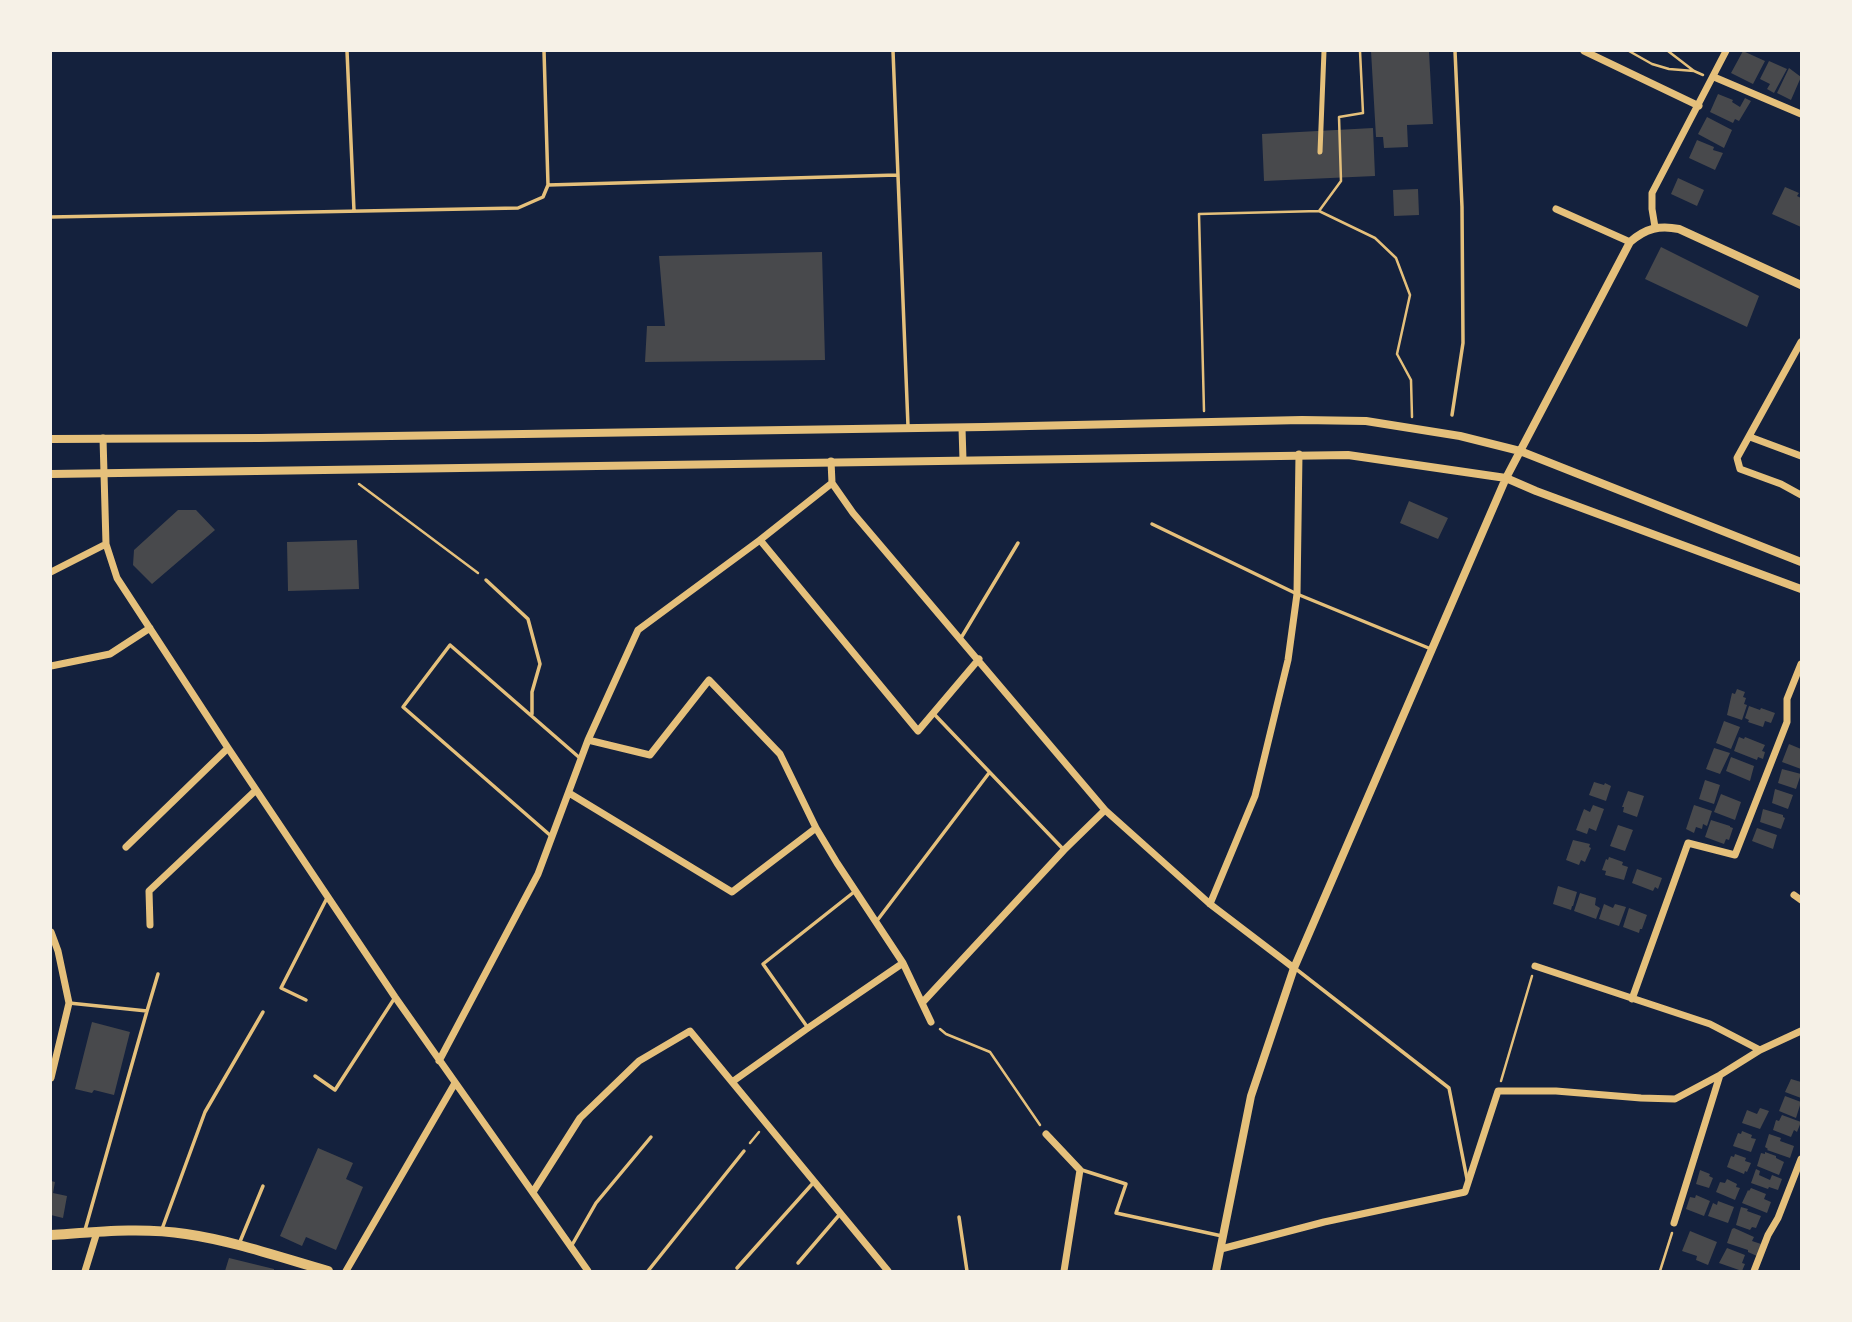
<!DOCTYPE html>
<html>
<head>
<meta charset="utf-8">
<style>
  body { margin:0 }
  #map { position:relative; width:1852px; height:1322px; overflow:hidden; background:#14213d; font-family:Signika,sans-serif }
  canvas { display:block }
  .frame { position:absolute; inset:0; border:52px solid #f6f1e7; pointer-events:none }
</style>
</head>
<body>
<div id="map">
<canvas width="1852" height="1322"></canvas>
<div class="frame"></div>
</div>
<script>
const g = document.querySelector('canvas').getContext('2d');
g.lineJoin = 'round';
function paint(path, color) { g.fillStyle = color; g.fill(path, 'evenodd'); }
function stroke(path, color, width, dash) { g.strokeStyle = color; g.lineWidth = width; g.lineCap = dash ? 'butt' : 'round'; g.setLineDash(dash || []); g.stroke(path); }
paint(new Path2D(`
  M1371,51L1429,52L1433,124L1407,125L1408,147L1384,148L1383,137H1376Z
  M1743,51L1765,61L1753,84L1731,73Z
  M1769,61L1787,69L1774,93L1767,89L1770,84L1760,79Z
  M1789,68L1801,77L1791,100L1777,93Z
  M1718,94L1733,100L1732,102L1740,107L1745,98L1751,101L1739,121L1735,119L1733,123L1710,112Z
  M1707,117L1732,130L1724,148L1698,134Z
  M1373,128L1375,176L1264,181L1262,134Z
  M1697,140L1714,147L1713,150L1723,153L1715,170L1689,158Z
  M1678,178L1704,190L1697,206L1671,194Z
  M1785,187L1799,193L1797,196L1801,198V227L1772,214Z
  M1418,189L1419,215L1394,216L1393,190Z
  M1661,247L1759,296L1747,327L1645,279Z
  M822,252L825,360L645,362L647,326H665L659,256Z
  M1409,501L1448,518L1438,539L1400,523Z
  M178,510H196L215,530L152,584L133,565L134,550Z
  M357,540L359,589L288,591L287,542Z
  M1737,689L1745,692L1743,697L1746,698L1744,704L1747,705L1742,720L1727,715L1732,693L1735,694Z
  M1749,706L1760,710L1761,708L1775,713L1771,723L1765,721L1763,727L1748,722L1749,720L1745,718Z
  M1724,721L1740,727L1731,749L1716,743Z
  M1739,737L1744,739L1745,737L1765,745L1762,751L1765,752L1763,759L1758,757L1757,760L1734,751Z
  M1789,744L1801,749V769L1782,762Z
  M1714,748L1730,753L1720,774L1706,769Z
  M1731,757L1754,766L1750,781L1726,771Z
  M1782,769L1801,774L1796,789L1778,783Z
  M1705,780L1720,785L1714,804L1699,799Z
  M1594,782L1604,785L1605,783L1611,786L1606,801L1589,795Z
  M1775,789L1793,795L1788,809L1772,803Z
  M1628,791L1644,796L1637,817L1623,812L1624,807H1622Z
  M1721,794L1741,802L1735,820L1714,812Z
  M1593,805L1604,809L1596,831L1589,828L1587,834L1576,830L1584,809L1590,812Z
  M1694,805L1712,811L1707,826L1703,824L1702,829L1696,827L1694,833L1686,829Z
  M1763,809L1783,815V817L1785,818L1781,829L1760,822Z
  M1711,820L1730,826V827L1733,828L1729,840L1726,839L1724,844L1705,837Z
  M1618,825L1633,830L1625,851L1610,846Z
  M1757,828L1777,835L1773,849L1752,841Z
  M1573,840L1590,844L1589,847L1591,848L1585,862L1581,860L1579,865L1566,860Z
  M1609,857L1623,862L1622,865L1628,867L1624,880L1605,875L1606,871L1602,870L1606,859L1608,860Z
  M1637,869L1662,878L1658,889L1655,887L1653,891L1632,883Z
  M1558,886L1577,892L1573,906H1572L1571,910L1553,904Z
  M1580,893L1596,898L1595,905L1600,908L1596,919L1574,911Z
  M1604,904L1613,908L1615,904L1626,907L1619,926L1599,919Z
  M1629,908L1647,915L1642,929H1640L1639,933L1623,927Z
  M92,1022L130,1032L114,1095L94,1090L92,1093L75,1089Z
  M1791,1079L1801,1082V1098L1785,1092Z
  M1785,1096L1801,1102L1796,1118L1779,1111Z
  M1760,1108L1769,1111L1760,1129L1742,1123L1747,1110L1757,1114Z
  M1782,1115L1801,1122L1797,1132L1794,1130L1791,1137L1773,1130L1776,1120L1779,1121Z
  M1742,1131L1752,1135L1751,1138L1756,1139L1751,1152L1733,1146L1738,1133L1741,1134Z
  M1769,1134L1781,1138L1780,1141L1794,1146L1790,1158L1767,1150L1768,1149L1765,1147Z
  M318,1148L353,1163L346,1179L363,1187L336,1250L306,1237L302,1246L280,1236Z
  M1765,1152L1776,1156V1158L1784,1162L1779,1175L1757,1166L1761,1153L1765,1154Z
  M1735,1154L1746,1158L1745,1161L1751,1163L1747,1172L1745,1171L1744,1174L1727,1167L1731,1156L1734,1157Z
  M1756,1169L1760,1171L1759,1175L1770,1180L1772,1175L1782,1179L1778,1190L1769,1187L1768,1189L1751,1183Z
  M1700,1170L1710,1174L1709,1176L1713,1178L1709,1188L1696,1184Z
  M1727,1179L1737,1184L1736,1187L1740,1188L1735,1200L1716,1192L1720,1182L1725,1183Z
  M51,1181L55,1182L53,1193L67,1196L63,1218L51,1215Z
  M1751,1188L1766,1194L1764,1199L1771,1202L1767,1213L1742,1203L1748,1190L1749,1191Z
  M1696,1195L1710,1201L1704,1216L1686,1209L1690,1197L1695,1198Z
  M1718,1201L1734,1207L1728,1223L1708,1216L1713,1203L1717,1205Z
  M1741,1207L1748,1209L1747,1211L1761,1216L1756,1228L1752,1227L1750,1230L1736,1225Z
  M1734,1228L1754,1237L1752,1241L1761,1244L1757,1256L1748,1252V1250L1727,1243L1732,1229Z
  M1690,1231L1717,1242L1708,1265L1696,1260L1697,1256L1682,1251Z
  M1727,1248L1745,1255L1742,1263L1745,1264L1742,1271L1719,1263Z
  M229,1258L274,1269V1271H225Z`), '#48494c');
stroke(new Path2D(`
  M1629,51L1652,64L1669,69L1694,71
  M1668,51L1694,71L1703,75
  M1319,211L1341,181L1339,117L1363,113L1360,51
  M1204,411L1199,214L1319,211L1375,238L1396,258L1410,295L1397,354L1411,380L1412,417
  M359,484L478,573
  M940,1029L946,1034L990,1052L1040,1125
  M1501,1081L1532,976
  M750,1143L759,1132
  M1660,1271L1672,1233`), '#e5c07b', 2.5);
stroke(new Path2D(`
  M347,51L354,211
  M544,51L548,185
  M893,51L908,426
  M51,217L518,208L543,197L548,185L897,175
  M1452,415L1463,343L1462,207L1455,51
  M1152,524L1297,594L1431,649
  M486,580L528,619L540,664L532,692V714
  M961,638L1018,543
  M935,715L1064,850
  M551,836L403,707L450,645L581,759
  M876,922L989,773
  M1296,969L1449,1088L1467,1179
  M306,1000L281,988L328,896
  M69,1003L147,1011L85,1230
  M147,1011L158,974
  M808,1028L763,964L854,892
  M315,1076L335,1090L394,999
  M1082,1170L1126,1184L1116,1213L1222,1236
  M959,1217L967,1271
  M162,1229L205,1112L263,1012
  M239,1244L263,1186
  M572,1245L596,1203L651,1137
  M798,1263L840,1214
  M737,1268L814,1182
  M648,1271L744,1151`), '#e5c07b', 3.5);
stroke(new Path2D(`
  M1320,152L1324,51`), '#e5c07b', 5);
stroke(new Path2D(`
  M1584,51L1699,106
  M1714,77L1801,114
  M1556,209L1630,242
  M1655,227L1652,209V193L1726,51
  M1801,342L1737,458L1740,469L1781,484L1801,495
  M962,428L963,460
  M1750,437L1801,456
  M103,438L106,544L117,578L228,748L395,997L588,1271
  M832,483L853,513L1105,810L1210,904L1294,968
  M760,540L918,731L979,659
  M51,572L106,544
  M51,666L110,654L150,628
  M588,740L650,755L709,680L780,754L816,828L837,863L903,963L931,1022
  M569,793L732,892L816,828
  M126,847L228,748
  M1794,895L1801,900
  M1210,904L1255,796L1288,660L1297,594L1299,454
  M150,925L149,891L256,790
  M51,932L58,951L69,1003L51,1078
  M1535,966L1710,1024L1760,1050
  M1632,999L1688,843L1735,855L1787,722V699L1801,664
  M922,1003L1064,850L1105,810
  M439,1061L538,874L588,740L638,630L760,540L832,483L831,461
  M732,1082L808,1028L903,963
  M1046,1134L1080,1170L1064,1271
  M533,1192L580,1118L639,1061L690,1031L888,1271
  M1674,1223L1720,1075
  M1221,1249L1324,1222L1465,1192L1498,1091H1556L1641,1098L1675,1099L1720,1075L1760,1050L1801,1031
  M85,1271L97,1232
  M346,1271L455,1083
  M1754,1271L1768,1235L1778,1218L1801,1159`), '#e5c07b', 7);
stroke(new Path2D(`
  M51,439L259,438L984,427L1302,420L1366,421L1460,436L1520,451L1801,562
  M51,474L1348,455L1506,478L1536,491L1801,589
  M1216,1271L1251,1096L1294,968L1506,478L1630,242C1646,228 1660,225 1679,229L1801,285`), '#e5c07b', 8);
stroke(new Path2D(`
  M51,1235C96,1232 142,1227 186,1234C234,1241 282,1258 328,1271`), '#e5c07b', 10);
</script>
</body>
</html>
